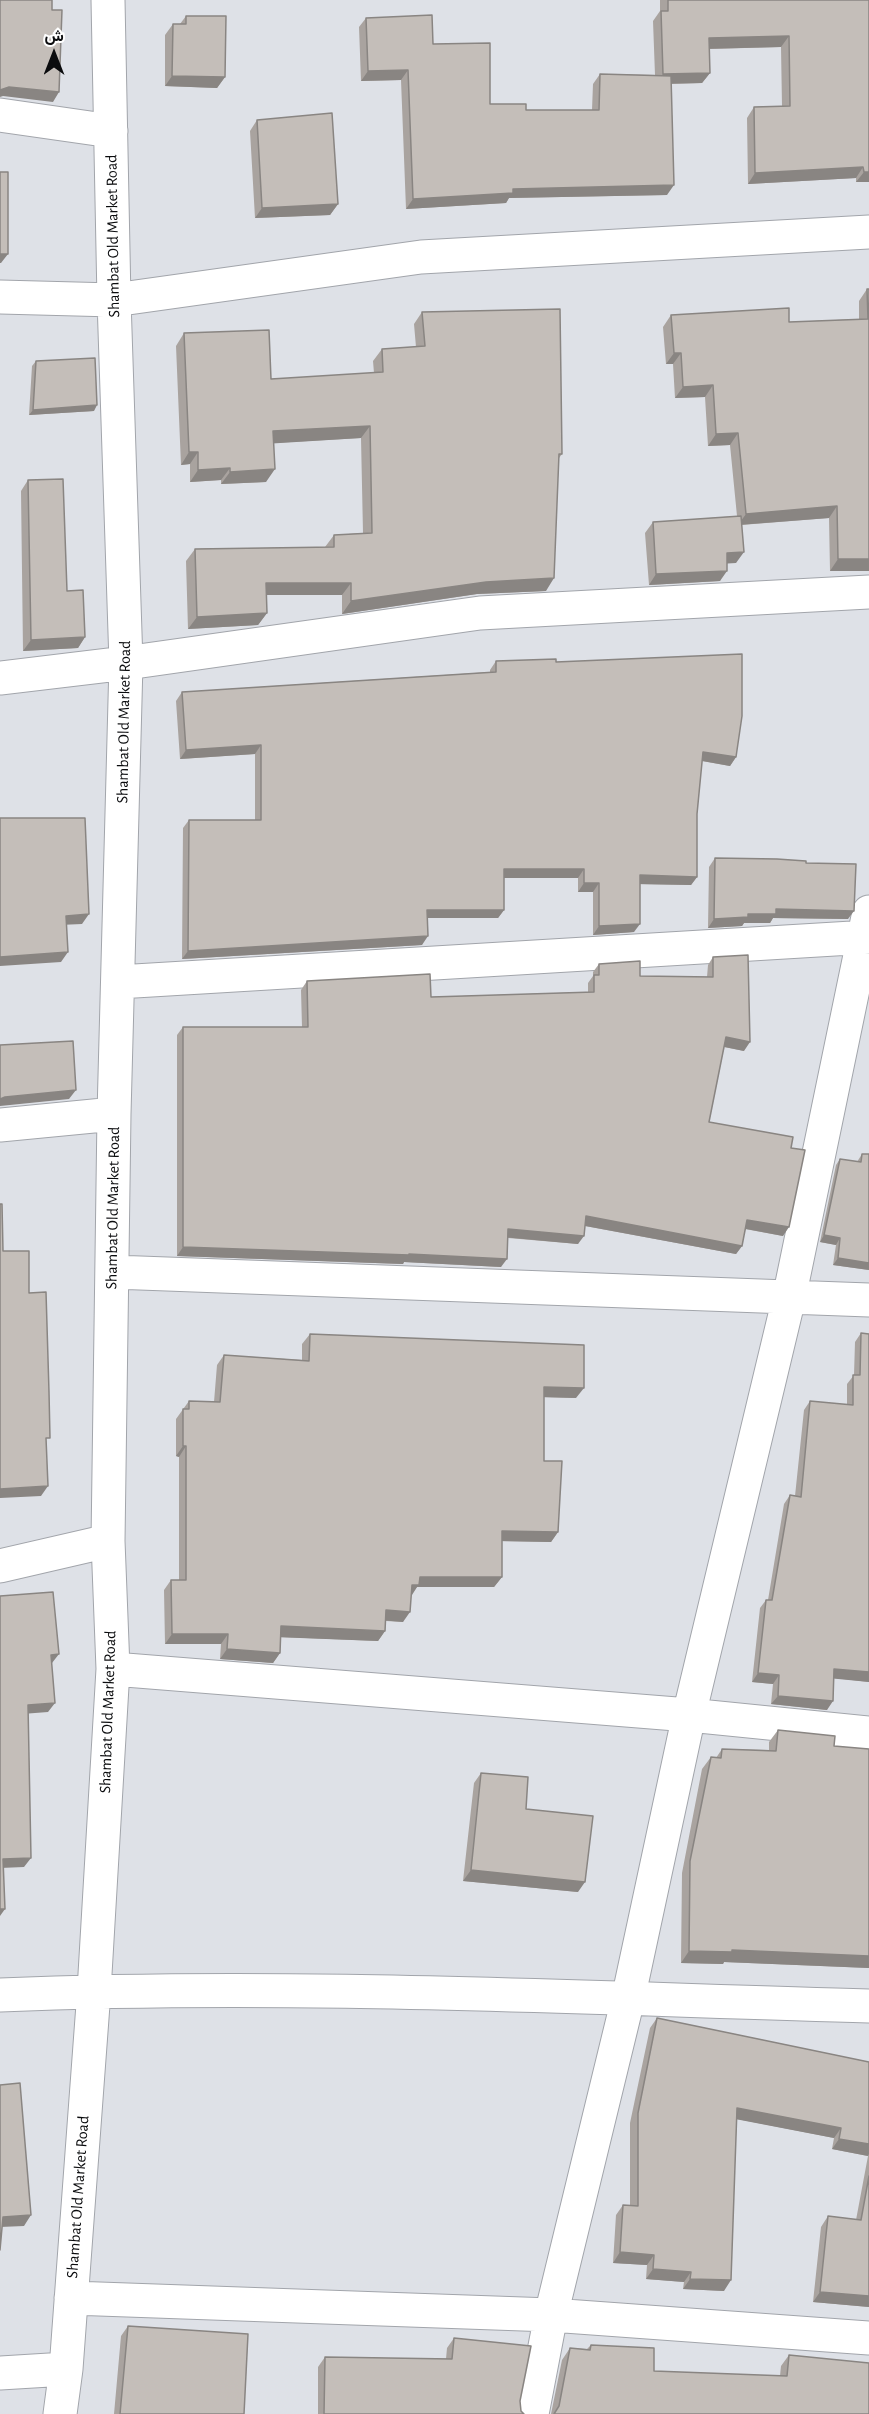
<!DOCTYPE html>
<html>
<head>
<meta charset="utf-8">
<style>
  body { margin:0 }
  #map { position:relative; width:869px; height:2414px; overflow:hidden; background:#dee1e7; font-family:"Alegreya Sans",Vazirmatn,sans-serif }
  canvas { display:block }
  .north { position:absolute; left:24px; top:24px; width:60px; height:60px; -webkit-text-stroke:4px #fff; paint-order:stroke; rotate:0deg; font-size:16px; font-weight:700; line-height:24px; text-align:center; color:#0b0c0e }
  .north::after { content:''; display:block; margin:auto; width:21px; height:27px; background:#0b0c0e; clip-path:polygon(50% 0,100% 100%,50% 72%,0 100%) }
</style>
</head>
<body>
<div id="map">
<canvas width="869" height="2414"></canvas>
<div class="north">ش</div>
</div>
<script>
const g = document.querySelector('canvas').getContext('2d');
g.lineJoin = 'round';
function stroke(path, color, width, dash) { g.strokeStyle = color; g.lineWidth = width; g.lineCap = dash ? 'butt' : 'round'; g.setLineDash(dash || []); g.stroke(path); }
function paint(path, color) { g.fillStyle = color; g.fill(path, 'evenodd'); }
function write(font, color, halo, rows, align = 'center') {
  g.font = font + ' "Alegreya Sans",sans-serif'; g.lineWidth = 4.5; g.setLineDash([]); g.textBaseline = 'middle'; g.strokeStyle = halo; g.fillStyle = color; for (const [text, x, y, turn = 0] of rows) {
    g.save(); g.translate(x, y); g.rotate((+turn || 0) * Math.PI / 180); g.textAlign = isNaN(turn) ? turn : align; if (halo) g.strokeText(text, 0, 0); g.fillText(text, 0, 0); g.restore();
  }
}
const minor = new Path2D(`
  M0,115L111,131
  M0,297L114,300L421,257L869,232
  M0,678L126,663L480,613L869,592
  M118,982L869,937
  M0,1125L114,1114
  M113,1272L869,1300
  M0,1566L108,1541
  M113,1669L689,1715L869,1733
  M0,1995C289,1983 580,1998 869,2006
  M71,2298L551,2315L869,2338
  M0,2373L66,2369
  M60,2414L66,2369L94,1991L113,1669L108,1541L114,1114L126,663L114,300L108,0
  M532,2414L551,2315L628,1999L689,1715L789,1298L869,912`);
stroke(minor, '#a2a5ab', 35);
stroke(minor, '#fff', 33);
paint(new Path2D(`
  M660,0H869V182H856V178L748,184L747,118L754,107L782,106L781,47L709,49L710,73L702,83L671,84L667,195L509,198L506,203L406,209L401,80L361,81L359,27L366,18L433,44L490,104L526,110H592L593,84L600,74L655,75L653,21L660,11Z
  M186,16L225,77L217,88L165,86V35L173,24H180Z
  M257,120L338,204L330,215L255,218L250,131Z
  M867,289H869V571H830L829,518L741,525L736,563H727L720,581L649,585L645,533L653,522L737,516L730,445L708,446L705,397L675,398L673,364H666L663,327L671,315L789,322L859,319V301Z
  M422,312L562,454L559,458L546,591L477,594L342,614V595H266L267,613L258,625L188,629L186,561L195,549L325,547L334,535L363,533L361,438L273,443L266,482L221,484V480L190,482V464L181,465L176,346L184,333L271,379L374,373L373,361L382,349L416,347L414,324Z
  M36,361L94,411L29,415L32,366Z
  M28,480L67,591L85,637L78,648L23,651L21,491Z
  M496,661L556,662L736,757L730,766L702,761L697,814V877L691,885L640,884L634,932L593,935V892H578V878H504V910L498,918H427L422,945L182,959L183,828L189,820H255V754L180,759L176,701L182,692L490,672V670Z
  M715,858L806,863L848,919L773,918L770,923H744L742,926L708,928L709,867Z
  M713,957L744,1051L724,1047L709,1122L791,1148L783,1236L745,1229L742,1246L736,1254L585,1226L578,1244L508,1238L501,1267L404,1262L403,1264L177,1256V1035L183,1027H302L301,990L307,981L431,997L588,992V983L593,976V972L599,964L640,976L707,977L708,965Z
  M862,1154H869V1270L833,1265L836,1245L820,1242L836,1165L840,1159L857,1162Z
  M861,1333L869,1682L834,1678L827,1710L771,1704L773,1684L752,1682L760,1608L766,1600H768L784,1504L790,1495L795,1496L804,1410L810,1401L847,1405V1384L854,1375L855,1342Z
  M310,1334L576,1398L544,1397V1461L558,1532L551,1542L502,1541V1577L494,1587H417L411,1595L403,1622L386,1621L385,1631L378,1641L281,1637L280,1653L273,1663L220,1659L221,1644H165L164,1590L171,1580H179V1457L176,1456V1419L189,1401L214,1402L217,1365L224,1355L302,1360V1344Z
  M778,1730L834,1746L869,1749V1968L724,1962L723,1964L681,1963L682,1873L702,1769L711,1757L716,1758L722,1749L769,1750V1742Z
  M481,1773L526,1809L578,1892L463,1881L474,1783Z
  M657,2018L869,2062V2307L813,2302L821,2227L828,2216L856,2220L868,2156L832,2149L834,2138L737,2119L724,2291L683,2289L684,2282L646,2279L647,2265L613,2263L616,2215L623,2205L630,2206V2123L650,2028Z
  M128,2326L244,2414H114L121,2336Z
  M454,2338L520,2401L521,2411L524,2414H318V2367L325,2357L446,2359L447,2348Z
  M591,2345L654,2371L780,2376L781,2366L789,2355L869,2414H551L562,2360L570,2348L587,2349Z`), '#a9a39f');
paint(new Path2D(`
  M789,36L781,47L701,49L709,38Z
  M408,70L401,80L361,81L368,71Z
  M710,73L702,83L655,84L663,74Z
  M172,76L225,77L217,88L165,86Z
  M9,87L59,92L53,102L3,96L0,97V90Z
  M863,167L856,178L748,184L755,173Z
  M864,172H869V182H856Z
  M674,185L667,195L509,198L506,203L406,209L413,199L513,189Z
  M338,204L330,215L255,218L262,208Z
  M0,254H8L1,263H0Z
  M674,353H681L673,364H666Z
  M713,385L705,397L675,398L683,387Z
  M97,405L94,411L29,415L33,410Z
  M370,426L361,438L264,444L273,431Z
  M738,433L730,445L708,446L716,434Z
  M189,452H198L190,464L181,465Z
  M230,468L221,480L190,482L198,470Z
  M275,469L266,482L221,484L230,472Z
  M837,506L829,518L738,525L746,514Z
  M744,552L736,563L719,564L727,553Z
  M838,559H869V571H830Z
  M727,571L720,581L649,585L656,574Z
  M554,578L546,591L477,594L342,614L351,601L486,582Z
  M266,583H351L342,595H257Z
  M267,613L258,625L188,629L197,617Z
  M85,637L78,648L23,651L31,640Z
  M261,745L255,754L180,759L186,750Z
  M703,752L736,757L730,766L697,760Z
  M504,869H584L578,878H498Z
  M640,875L697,877L691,885L634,884Z
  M584,883H599L593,892H578Z
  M776,909L854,911L848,919L773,918L770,923H744L742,926L708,928L714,919Z
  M427,910H504L498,918H421Z
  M89,914L82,924L59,925L66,916Z
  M640,924L634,932L593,935L599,926Z
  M428,936L422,945L182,959L188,951Z
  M68,952L61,962L0,966V957Z
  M726,1037L750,1042L744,1051L720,1046Z
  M76,1090L69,1099L0,1106V1099L5,1097Z
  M586,1216L742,1246L736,1254L580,1225Z
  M747,1220L789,1227L783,1236L741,1228Z
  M508,1229L584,1236L578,1244L502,1237Z
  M824,1235L840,1238L836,1245L820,1242Z
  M183,1247L409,1254L507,1259L501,1267L404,1262L403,1264L177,1256Z
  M838,1258L869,1263V1270L833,1265Z
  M544,1387L584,1388L576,1398L537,1397Z
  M183,1446H186L179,1457L176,1456Z
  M48,1486L41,1496L0,1498V1489Z
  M502,1531L558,1532L551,1542L495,1541Z
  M420,1577H502L494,1587H417L412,1595V1585Z
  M386,1610L410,1612L403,1622L379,1620Z
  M281,1626L385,1631L378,1641L274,1637Z
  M172,1634H228L221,1644H165Z
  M227,1649L280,1653L273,1663L220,1659Z
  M59,1654L52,1663L51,1655Z
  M834,1669L869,1672V1682L828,1678Z
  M758,1673L779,1675L773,1684L752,1682Z
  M778,1696L833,1701L827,1710L771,1704Z
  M55,1703L48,1712L22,1714L28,1705Z
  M31,1858L24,1867L0,1868L3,1859Z
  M471,1870L585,1882L578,1892L463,1881Z
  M0,1909H5L0,1916Z
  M732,1950L869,1956V1968L724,1962L723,1964L681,1963L689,1951Z
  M737,2108L841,2128L834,2138L730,2118Z
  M839,2139L869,2144V2154L868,2156L832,2149Z
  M31,2215L24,2226L0,2227L3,2217Z
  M620,2252L654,2255L647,2265L613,2263Z
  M653,2269L691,2272L684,2282L646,2279Z
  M690,2279L731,2280L724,2291L683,2289Z
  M820,2292L869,2296V2307L813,2302Z`), '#898582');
const building = new Path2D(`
  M0,0H52V10H62L59,92L9,87L0,90Z
  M668,0H869V172H864L863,167L755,173L754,107L790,106L789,36L709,38L710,73L663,74L661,11H668Z
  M432,15L433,44L490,43V104H526V110H599L600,74L671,76L674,185L513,189V193L413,199L408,70L368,71L366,18Z
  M186,16H226L225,77L172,76L173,24H186Z
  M332,113L338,204L262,208L257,120Z
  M0,172H8V254H0Z
  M867,289H869V559H838L837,506L746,514L738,433L716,434L713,385L683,387L681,353H674L671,315L789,308V322L868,319Z
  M560,309L562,454H559L554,578L486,582L351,601V583H266L267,613L197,617L195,549L334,547V535L372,533L370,426L273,431L275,469L230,472V468L198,470V452H189L184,333L269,330L271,379L383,372L382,349L425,346L422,312Z
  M95,358L97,405L33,410L36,361Z
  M63,479L67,591L83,590L85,637L31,640L28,480Z
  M741,516L744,552L727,553V571L656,574L653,522Z
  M742,654V716L736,757L703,752L697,814V877L640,875V924L599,926V883H584V869H504V910H427L428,936L188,951L189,820H261V745L186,750L182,692L496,672V661L556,659V662Z
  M0,818H85L89,914L66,916L68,952L0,957Z
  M715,858L777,859L806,861V863L856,864L854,911L776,909V914H748V917L714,919Z
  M748,955L750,1042L726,1037L709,1122L793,1137L791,1148L805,1150L789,1227L747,1220L742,1246L586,1216L584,1236L508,1229L507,1259L409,1254V1255L183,1247V1027H308L307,981L430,974L431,997L594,992V975H599V964L640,961V976L713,977V957Z
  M73,1041L76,1090L5,1097L0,1099V1045Z
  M862,1154H869V1263L838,1258L840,1238L824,1235L840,1159L861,1162Z
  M0,1204H2L3,1251H29V1293L46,1292L49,1392L50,1438H46L48,1486L0,1489Z
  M861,1333L869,1334V1672L834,1669L833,1701L778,1696L779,1675L758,1673L766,1600H772L790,1495L801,1497L810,1401L853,1405V1375H860Z
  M310,1334L584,1345V1388L544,1387V1461H562L558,1532L502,1531V1577H420L419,1585H412L410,1612L386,1610L385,1631L281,1626L280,1653L227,1649L228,1634H172L171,1580H186V1446H183V1409H189V1401L220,1402L224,1355L309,1361Z
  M53,1592L59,1654L51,1655L55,1703L28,1705L31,1858L3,1859L5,1909H0V1596Z
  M778,1730L835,1736L834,1746L869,1749V1956L732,1950V1952L689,1951L690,1861L711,1757L721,1758L722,1749L776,1751Z
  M481,1773L528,1777L526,1809L593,1816L585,1882L471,1870Z
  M657,2018L869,2062V2144L839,2139L841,2128L737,2108L731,2280L690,2279L691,2272L653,2269L654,2255L620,2252L623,2205L638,2206V2113Z
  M20,2083L31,2215L3,2217L0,2250V2085Z
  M869,2176V2296L820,2292L828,2216L861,2220Z
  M128,2326L248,2334L244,2414H120Z
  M454,2338L531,2346L520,2401L521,2411L524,2414H324L325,2357L452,2359Z
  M591,2345L654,2348V2371L787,2376L789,2355L869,2363V2414H554L559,2406L570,2348L590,2350Z`);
paint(building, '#c4beb9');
stroke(building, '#898582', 1.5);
write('16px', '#0b0c0e', '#fff', [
  ["Shambat Old Market Road",113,236,-91],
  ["Shambat Old Market Road",124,722,-89],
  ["Shambat Old Market Road",113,1208,-89],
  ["Shambat Old Market Road",108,1712,-88],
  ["Shambat Old Market Road",78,2197,-86]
]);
</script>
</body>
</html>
